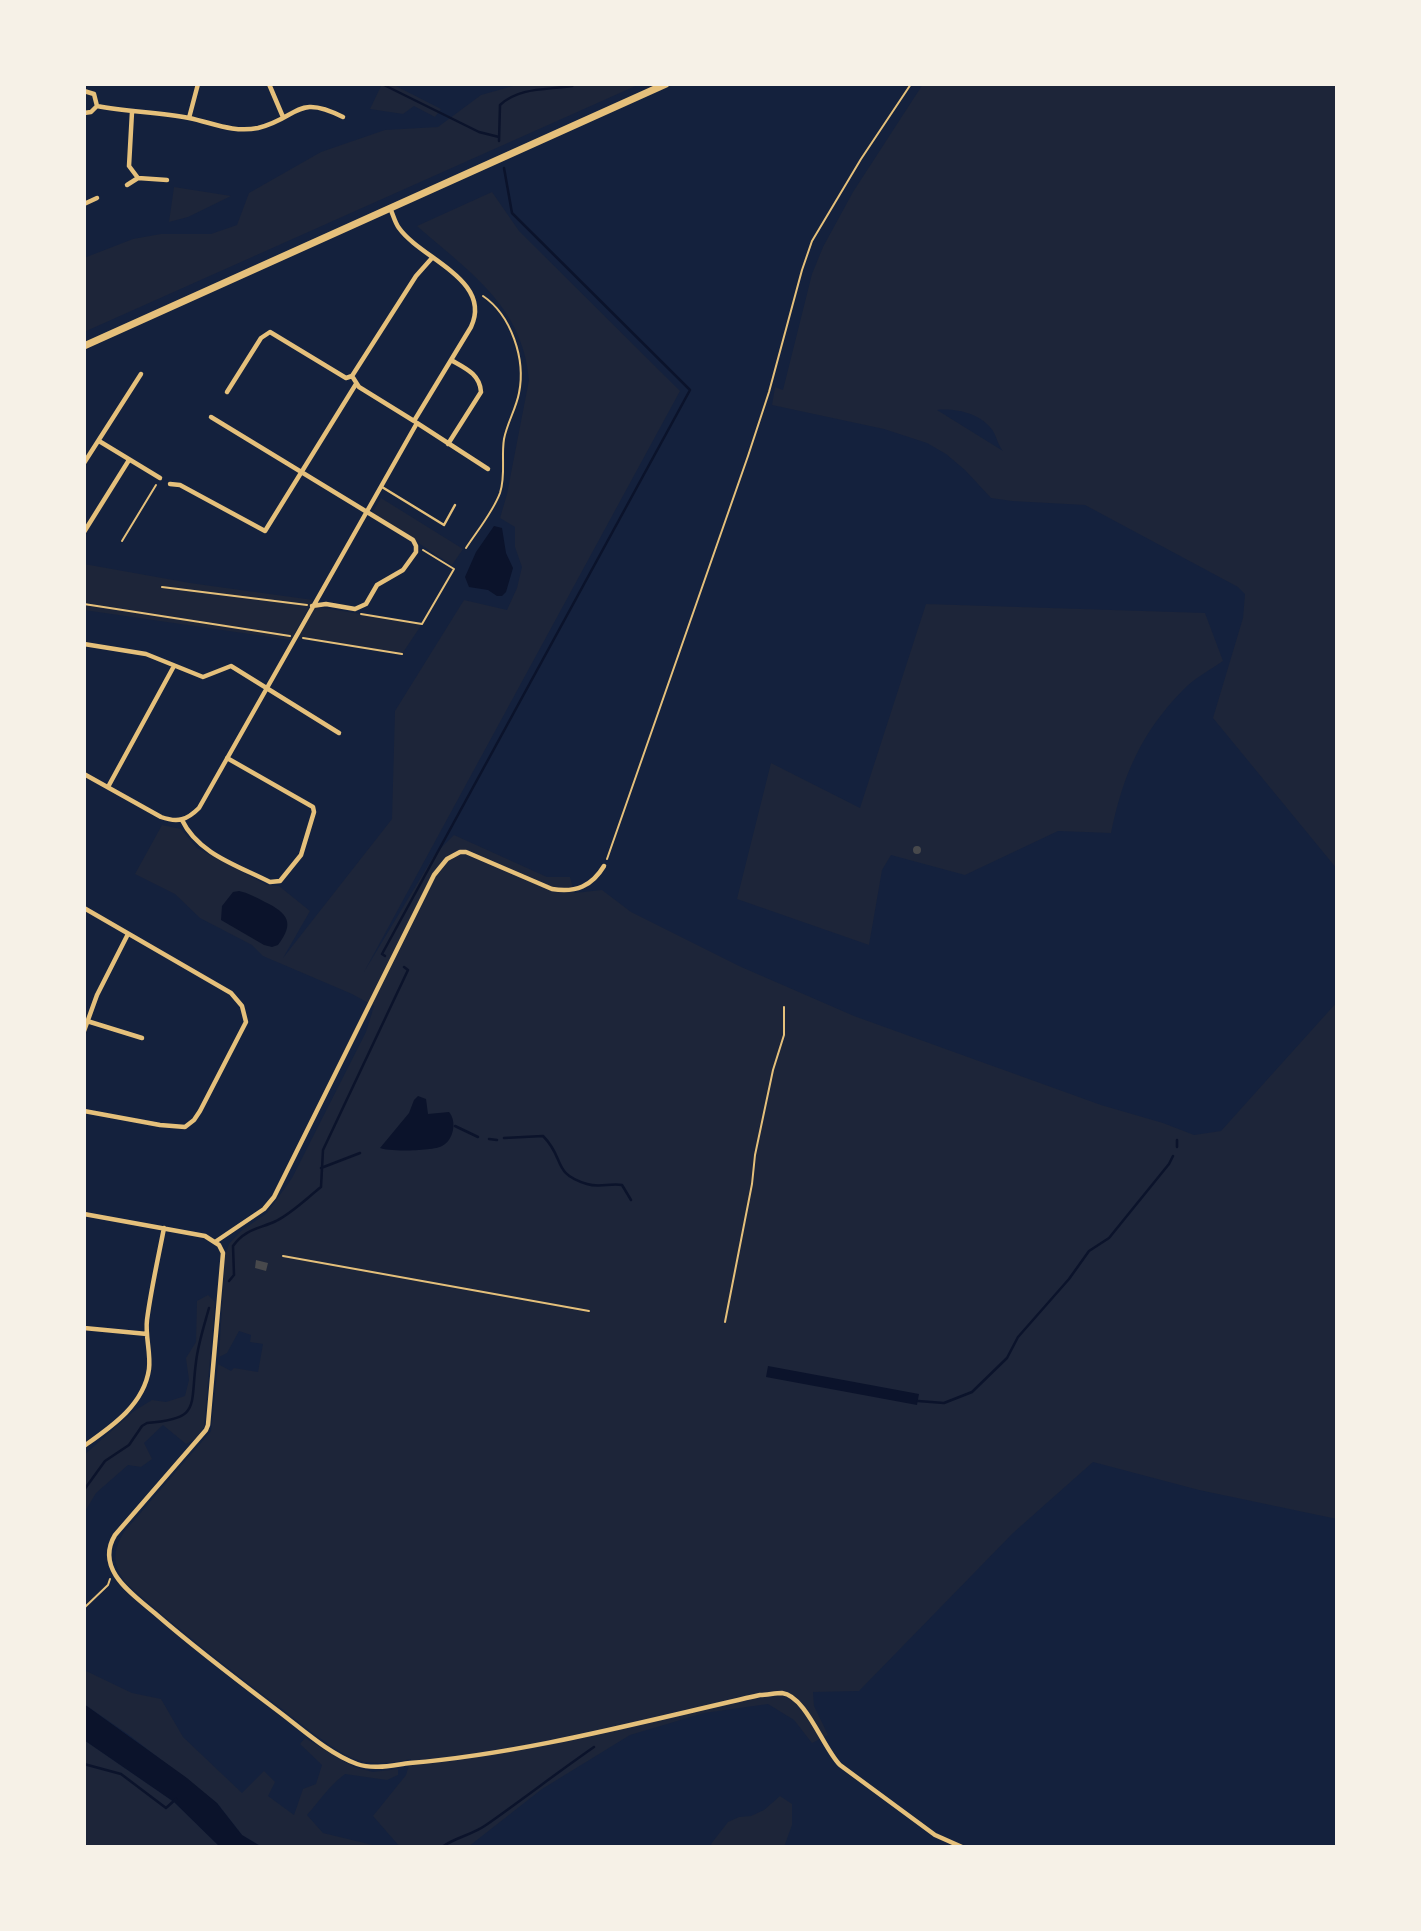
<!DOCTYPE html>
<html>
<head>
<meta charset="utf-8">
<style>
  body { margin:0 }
  #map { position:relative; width:1421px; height:1931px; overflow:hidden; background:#14213d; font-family:"Zilla Slab",serif }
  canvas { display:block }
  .frame { position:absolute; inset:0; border:86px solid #f6f1e7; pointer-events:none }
</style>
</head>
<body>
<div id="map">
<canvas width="1421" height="1931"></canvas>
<div class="frame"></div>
</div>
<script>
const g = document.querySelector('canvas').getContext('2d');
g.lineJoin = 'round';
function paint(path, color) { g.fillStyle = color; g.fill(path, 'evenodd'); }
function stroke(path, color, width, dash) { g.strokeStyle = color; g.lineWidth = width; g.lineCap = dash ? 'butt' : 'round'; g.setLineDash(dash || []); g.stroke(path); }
paint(new Path2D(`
  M379,84H392L441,109L435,117L414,106L403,114L370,109L381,86Z
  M520,84H640L84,332V258L133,239L161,234H211L237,225L249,193L321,152L385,130L438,127L481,95Z
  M923,84H1337V869L1213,718L1243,618L1245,594L1238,587L1085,505L1012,501L991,498L965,470L946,454L927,443L884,429L772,405L775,387L783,390L812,274L823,247L853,192ZM937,410C955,408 981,413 993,431C997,438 998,445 1003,451Z
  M174,187L231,196L188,217L169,222Z
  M492,192L519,231L680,391L364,972L435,854L454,835L547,877H570L574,893L602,890L631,912L739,966L854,1016L1101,1105L1163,1123L1194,1135L1221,1131L1337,1002V1519L1199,1490L1093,1462L1013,1533L859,1691L813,1692L814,1706L828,1735L812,1743L794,1720L768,1704L704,1713L630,1735L542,1789L468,1847H400L373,1816L406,1775L411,1759C393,1763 370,1766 352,1758C332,1749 300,1723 282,1709C229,1669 176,1628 127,1584C112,1565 112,1552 124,1532L211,1431L218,1364L231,1371L234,1368L258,1372L263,1344L250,1342L251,1335L239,1331L227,1353L219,1357L225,1256L229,1244L241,1231L267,1213L292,1178L366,1032L374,1006L352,994L263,956L252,945L200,918L175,894L135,874L162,825L181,829L197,848L267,885L279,886L310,911L283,958L392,819L395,711L464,600L507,610L517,588L522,567L515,547V527L500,518L507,494L529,380C523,306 468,271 417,226Z
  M381,498L463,549L452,565L372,513Z
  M84,564L190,583L313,600L291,640L84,610Z
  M926,604L1205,613L1223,661C1210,670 1194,678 1183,690C1141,733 1123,775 1111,833L1058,831L965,875L891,855L882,870L869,945L737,899L771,763L860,808Z
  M312,606L422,624L402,654L297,637Z
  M208,1295L215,1302L204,1427L197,1438L186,1444L163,1425L144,1443L152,1459L141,1467L128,1465L96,1493L84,1513V1455L134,1411L152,1400L166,1402L185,1396L189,1380L186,1358L196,1342L197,1301Z
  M84,1670L132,1693L161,1699L183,1737L242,1793L264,1771L275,1782L268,1796L294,1815L303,1789L316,1784L322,1765L300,1744L305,1738L354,1767L373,1772L398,1769V1775L387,1780L345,1774C328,1787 321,1799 307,1815L323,1833L381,1847H262L242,1835L217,1803L129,1735L84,1704Z
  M84,1740L174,1802L220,1847H84Z
  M780,1796L792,1804V1825L784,1847H712L711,1844L728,1822L739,1817L751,1816L764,1810Z`), '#1d2539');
paint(new Path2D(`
  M494,526L502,528L506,553L513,568L506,592L502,596H497L488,590L469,587L465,577L476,552Z
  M239,891C248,893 256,897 265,902C288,913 295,923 278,945L272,947L264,945L221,920L222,906L233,892Z
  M418,1096L426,1099L428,1114L449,1112C457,1121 454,1140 442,1146C434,1151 388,1152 380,1148L409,1113L414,1100Z
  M768,1366L919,1394L917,1405L766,1377Z
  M84,1704L187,1778L217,1803L242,1835L262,1847H220L174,1802L84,1740Z`), '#0b132b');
stroke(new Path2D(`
  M382,84L479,132L499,137
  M499,141L500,105C519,87 547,90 572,86L574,84
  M385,956L382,954L690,390L512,213L504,168
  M455,1126L478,1137
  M504,1138L543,1136C566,1159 551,1173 587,1184C599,1188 610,1183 622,1185L631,1200
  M489,1139L497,1140
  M1177,1140V1147
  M321,1168L360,1153
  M229,1281L234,1275L233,1246C245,1229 259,1229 276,1221C292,1213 307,1198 321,1187L323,1150L408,970L404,967
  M918,1401L944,1403L972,1392L1007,1358L1018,1337L1069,1279L1089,1251L1109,1238L1169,1164L1173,1156
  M84,1490L105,1461L129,1445L142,1426L147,1423C201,1419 190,1407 196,1362C198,1344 204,1326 209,1308
  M84,1764L121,1774L166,1808L176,1799
  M442,1847C456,1837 472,1835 486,1825C523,1799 558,1772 594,1747`), '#0b132b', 2.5);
paint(new Path2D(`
  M913 850a4 4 0 1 1 8 0a4 4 0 1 1-8 0Z
  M256,1260L268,1263L266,1271L255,1268Z`), '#48494c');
stroke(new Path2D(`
  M122,541L156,485
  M466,548C477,531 493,512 500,493C506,475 501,457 504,439C507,423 516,409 519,393C526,359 511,315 483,296
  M162,587L307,605
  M84,604L290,636
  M361,614L422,624L454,569L423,550
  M303,638L402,654
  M607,859L748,456L769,392L802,270L812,241L861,159L911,84
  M283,1256L589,1311
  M725,1322L752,1184L755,1155L773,1070L784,1035V1007
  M84,1608L108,1585L110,1579`), '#e5c07b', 2);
stroke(new Path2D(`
  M382,487L444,525L455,505`), '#e5c07b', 2.5);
stroke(new Path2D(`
  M269,84L283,117
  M84,91L94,94L97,106
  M97,106C127,112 159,112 189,118C213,123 233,133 258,128C299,118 296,93 343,117
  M132,112L129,166L138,178L167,180
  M84,113L91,112L97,106
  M189,118L198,84
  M127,185L138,178
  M84,204L97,198
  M352,376L416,276L432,258
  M352,376L359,387L414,421
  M227,392L261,338L270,332L346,378L352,376
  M211,417L413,540L416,546V552L403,570L377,585L366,604L355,609L326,604L312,606
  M417,423L488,469
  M99,441L160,478
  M448,444L481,392C480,374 465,368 451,360
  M84,463L141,374
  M170,484L180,485L265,531L356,384
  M84,532L129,460
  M84,644L146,654L203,677L231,666L339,733
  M84,774L161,817C178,823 187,820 199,808L417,423L414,421L471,327C493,280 421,259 399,228C395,223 393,214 390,208
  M108,787L174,666
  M182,820C198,854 239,866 270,882L280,881L301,855L314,812L313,807L227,758
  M84,908L231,993L242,1006L246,1022L200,1111L194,1120L185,1127L160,1125L84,1111
  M87,1021L142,1038
  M84,1031L97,995L128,934
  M84,1214L205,1236L219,1245L223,1253L208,1425L206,1430L115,1535C94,1570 134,1595 157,1615C196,1649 237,1680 278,1711C302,1729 329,1754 357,1764C374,1770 393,1765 410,1763C528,1753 644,1721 760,1695C767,1695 775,1693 782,1693C806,1696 823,1748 840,1765L935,1835L962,1847
  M215,1242L264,1209L274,1197L434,875L447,859L460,852H466L552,889C576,893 592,886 604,866
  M84,1328L147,1334
  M84,1446C111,1427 144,1405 149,1369C151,1353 145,1336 147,1320C151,1289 158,1259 164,1228`), '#e5c07b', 4.5);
stroke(new Path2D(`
  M84,346L666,84`), '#e5c07b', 7);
</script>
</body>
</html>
